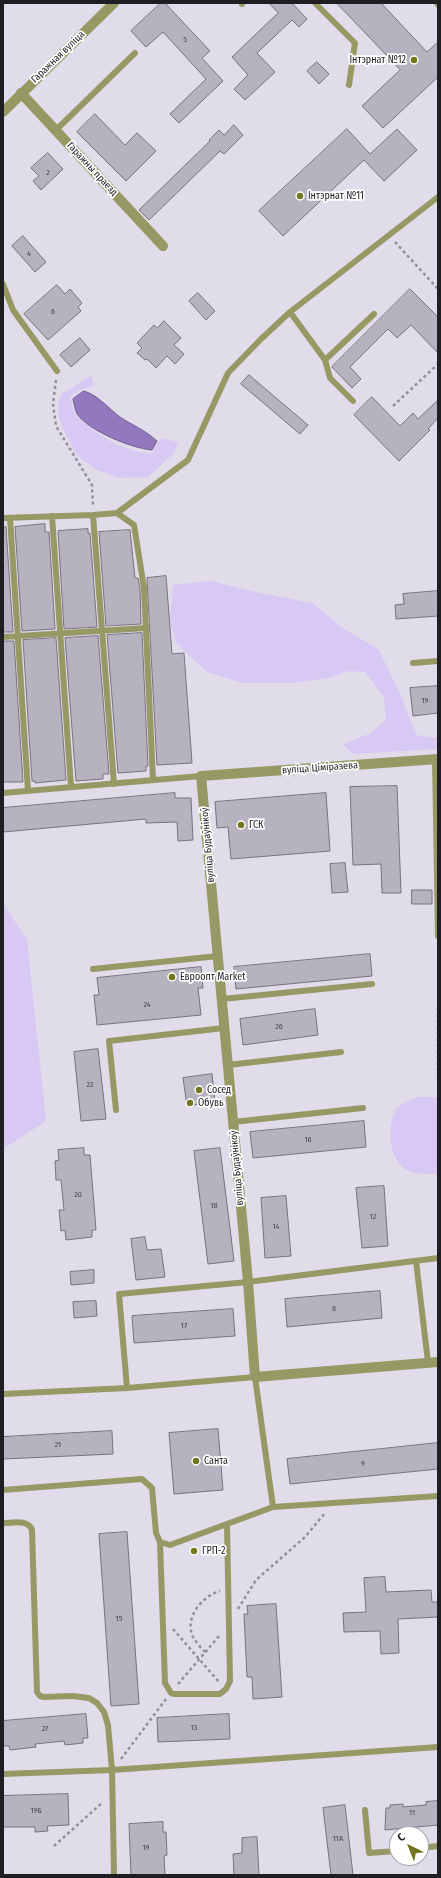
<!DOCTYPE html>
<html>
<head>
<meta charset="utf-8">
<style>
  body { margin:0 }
  #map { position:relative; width:441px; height:1878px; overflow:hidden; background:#e0dcea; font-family:"Fira Sans Condensed",sans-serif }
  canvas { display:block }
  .frame { position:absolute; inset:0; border:4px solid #1f1e23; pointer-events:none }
  .north { position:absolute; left:389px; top:1826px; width:40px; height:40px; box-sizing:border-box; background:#fff; border:1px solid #a5a5a7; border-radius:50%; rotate:317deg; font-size:11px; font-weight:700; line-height:16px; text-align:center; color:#1f1e23 }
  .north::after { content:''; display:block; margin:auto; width:14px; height:18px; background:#74761e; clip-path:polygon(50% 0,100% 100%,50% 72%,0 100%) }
</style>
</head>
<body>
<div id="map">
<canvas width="441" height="1878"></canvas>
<div class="frame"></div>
<div class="north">С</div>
</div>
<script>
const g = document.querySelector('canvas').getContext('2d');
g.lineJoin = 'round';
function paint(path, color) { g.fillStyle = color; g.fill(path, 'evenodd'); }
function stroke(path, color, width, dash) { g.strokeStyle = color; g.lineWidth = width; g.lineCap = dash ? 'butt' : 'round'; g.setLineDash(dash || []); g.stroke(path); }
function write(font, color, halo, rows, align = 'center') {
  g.font = font + ' "Fira Sans Condensed",sans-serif'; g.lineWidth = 3.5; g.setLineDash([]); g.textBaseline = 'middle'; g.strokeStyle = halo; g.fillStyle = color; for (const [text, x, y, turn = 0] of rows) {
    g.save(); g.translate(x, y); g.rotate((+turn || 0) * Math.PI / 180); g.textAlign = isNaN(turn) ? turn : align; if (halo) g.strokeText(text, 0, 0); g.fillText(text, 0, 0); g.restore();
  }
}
paint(new Path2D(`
  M91,376L94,386L81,389L70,397L75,415L93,430L115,444L138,452L151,454L161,438L178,442L175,452L148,477L119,478L97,470L77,456L64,431L58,414L59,400L63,393Z
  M211,581L251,591L312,603L343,628L379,650L402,698L416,735L438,738V749L352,754L343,744L369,734L386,720L384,697L365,672L349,671L329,678L292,683H242L207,672L176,643L170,621L173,585Z
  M3,904L27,939L46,1121L3,1149Z
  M419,1097H438V1174C428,1174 417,1175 407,1170C388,1160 386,1125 397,1108C402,1102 413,1099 419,1097Z`), '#d7c9f4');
const water = new Path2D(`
  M84,391C98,395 108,408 120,417C132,425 145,430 157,441L152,450C131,448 89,431 77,414C75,410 74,403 73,399Z`);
paint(water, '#9279bf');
stroke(water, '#705e90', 1);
const building = new Path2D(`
  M161,3H165L210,51L202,58L223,81L179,123L170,114L206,79L163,32L146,47L131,31Z
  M269,3H292L307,19L299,27L292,20L257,53L275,72L245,100L234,89L248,75L232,57L278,13Z
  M337,3H381L427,52L438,42V77L383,128L362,106L400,70Z
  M317,62L329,74L319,84L307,71Z
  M95,114L125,145L137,133L156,151L126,181L77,132Z
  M234,125L243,135L224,154L220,151L149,220L139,210L210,141L209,140L219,130L224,135Z
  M347,129L370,154L397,129L417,150L384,181L364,160L283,236L259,211Z
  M48,153L63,169L41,190L33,181L39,176L31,168Z
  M23,236L46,262L35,272L12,246Z
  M57,285L65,294L70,289L82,303L78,307L81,311L48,340L24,314Z
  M410,289L438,317V353L411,325L397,338L388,329L350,367L361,379L352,388L332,367Z
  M198,293L215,311L206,320L189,301Z
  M164,321L181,338L174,345L184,354L175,364L167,356L156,368L147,359L145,360L137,353L142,348L137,343L154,325L157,328Z
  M80,338L90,350L71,367L60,355Z
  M249,375L308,425L300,434L241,384Z
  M372,397L400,426L413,413L418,419L438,400V418L428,429L430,430L399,461L354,415Z
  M45,524V532H49L55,629L22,631L15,527Z
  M6,527L13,632H3V528Z
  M88,529V533H90L97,627L64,629L58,531Z
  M130,530L135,578H138L140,588L141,624L106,626L99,532Z
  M166,576L172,654L184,653L192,763L157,765L147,578Z
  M438,591V616L396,619L395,605L404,604L403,594Z
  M142,633L148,766H146V771L118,773L107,635Z
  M98,636L109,774H103V779L76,781L65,638Z
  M56,638L66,780L35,783V781H32L23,640Z
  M3,641H14L23,782H3Z
  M438,686V713L413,716L410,688Z
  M397,786L401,893H382L381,864L353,865L350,787Z
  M175,793V798H191L193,840L178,841L177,822L146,823V819L3,832V808Z
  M326,793L330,851L231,859L228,827L217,828L215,802Z
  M345,863L348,892L332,893L330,864Z
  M412,890H432V904H412Z
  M370,954L372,976L236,989L234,967Z
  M201,967L203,988H198L201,1015L97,1025L94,995H99L97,978Z
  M315,1009L318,1035L243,1045L240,1019Z
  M98,1049L106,1119L81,1121L74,1052Z
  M212,1074L215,1102L187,1106L183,1078Z
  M364,1121L366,1147L253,1158L250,1132Z
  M84,1148V1155H90L96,1230H92V1237L66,1240L65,1230L61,1231L59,1210H64L61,1180H56L55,1161L59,1160L58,1150Z
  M220,1148L234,1261L208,1264L194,1151Z
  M384,1186L388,1246L362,1248L356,1188Z
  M286,1196L291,1256L265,1258L261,1198Z
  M145,1237L147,1250L161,1249L165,1277L136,1280L131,1239Z
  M94,1270V1283L71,1285L70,1272Z
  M380,1291L382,1318L287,1327L285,1299Z
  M96,1301L97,1316L74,1318L73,1302Z
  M233,1309L235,1336L134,1343L132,1316Z
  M218,1429L223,1490L174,1494L169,1433Z
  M112,1431L113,1454L3,1459V1437Z
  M438,1443V1469L290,1484L287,1459Z
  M127,1532L139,1704L111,1706L99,1534Z
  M385,1577L386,1592L431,1590L432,1602H438V1617L398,1619L399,1653L381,1654L380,1631L344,1632L343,1613L366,1612L364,1578Z
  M276,1604L282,1697L253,1699L252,1677H247L244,1614H248L247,1606Z
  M86,1714L88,1738H83V1743L65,1745L64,1741L35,1744L36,1747L10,1750L9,1746H3V1721Z
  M229,1714L230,1739L158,1742L157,1718Z
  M68,1794L69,1825L47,1826L48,1831L35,1832V1827H3V1796Z
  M438,1801V1825L385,1830L386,1808H390V1805L403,1804V1807L426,1805V1802Z
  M345,1805L353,1875H331L323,1808Z
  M163,1822V1832H166L167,1855L164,1856L165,1875H131L129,1824Z
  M257,1837L259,1875H234L233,1854L242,1853V1838Z`);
paint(building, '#b6b2bf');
stroke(building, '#76727e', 1);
stroke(new Path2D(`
  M395,242L438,289
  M56,380L53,404L56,426L92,485L93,506
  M393,406L438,364
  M438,1008V1076
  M238,1609L256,1580L305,1537L325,1513
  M173,1629L219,1682
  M205,1652C201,1648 196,1642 193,1637C184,1618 202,1596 220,1591
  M178,1684L220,1635
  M121,1759L166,1699
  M54,1846L103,1802`), '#928f99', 2.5, [3, 3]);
stroke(new Path2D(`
  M315,3L355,43L349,85
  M437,3L438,5
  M242,4V3
  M56,130L135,53
  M3,284L13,310L57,371
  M290,312L325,360L330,378L353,401
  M325,360L374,314
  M117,513L188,460L228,373L261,339L290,312L438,197
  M93,515L114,784
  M52,516L71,787
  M3,518L93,515L117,513L134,525L144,588L153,780
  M10,518L28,791
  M3,637L146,628
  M413,663L438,661
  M435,759L438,936
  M3,793L201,776
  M93,969L218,956
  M222,999L372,984
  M228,1065L341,1052
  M116,1110L109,1041L224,1028
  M233,1122L363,1108
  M416,1261L428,1362
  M127,1388L119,1294L248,1282L438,1258
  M3,1394L127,1388L255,1377L273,1507
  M3,1490L142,1479L152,1488L156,1533L160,1542L170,1545L273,1507L438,1496
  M3,1523C13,1523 28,1519 32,1530L37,1692L40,1696L44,1697L72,1696L89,1698L97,1703L104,1712L108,1725L112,1770L114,1875
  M160,1542L165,1683L171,1693L174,1694H220L226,1689L230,1681L227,1525
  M3,1774L112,1770L438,1747
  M365,1810L369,1853L397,1851
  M421,1848L438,1846`), '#969963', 6);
stroke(new Path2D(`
  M21,93L163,246
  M3,112L114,3
  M438,759L201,776L248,1282L255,1377L438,1362`), '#969963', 10);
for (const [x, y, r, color] of [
  [414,60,4,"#74761e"],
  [300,196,4,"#74761e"],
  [241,825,4,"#74761e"],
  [172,977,4,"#74761e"],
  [199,1090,4,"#74761e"],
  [190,1103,4,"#74761e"],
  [196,1461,4,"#74761e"],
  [194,1551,4,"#74761e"]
]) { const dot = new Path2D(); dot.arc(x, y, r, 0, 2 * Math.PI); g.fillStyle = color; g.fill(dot); stroke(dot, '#fff', 1.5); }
write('8px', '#45434a', null, [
  ["5",185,40],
  ["2",48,173],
  ["4",29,254],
  ["6",53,312],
  ["19",425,701],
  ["24",147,1005],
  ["26",279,1027],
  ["22",90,1085],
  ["16",308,1140],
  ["20",78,1195],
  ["18",214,1206],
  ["12",373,1217],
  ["14",276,1227],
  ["8",334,1309],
  ["17",184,1326],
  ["21",58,1445],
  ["9",363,1464],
  ["15",119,1619],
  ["13",194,1728],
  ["27",45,1729],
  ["19Б",36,1811],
  ["11",412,1813],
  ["11А",338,1839],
  ["19",146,1848]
]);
write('10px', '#1f1e23', '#fff', [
  ["Гаражная вуліца",58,57,-44],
  ["Гаражны праезд",92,169,47],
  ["вуліца Ціміразева",320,768,-4],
  ["вуліца Будаўнікоў",208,845,-95],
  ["вуліца Будаўнікоў",237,1168,-95]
]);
write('10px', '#1f1e23', '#fff', [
  ["Інтэрнат №12",406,60,"right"],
  ["Інтэрнат №11",308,196],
  ["ГСК",249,825],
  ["Евроопт Market",180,977],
  ["Сосед",207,1090],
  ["Обувь",198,1103],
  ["Санта",204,1461],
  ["ГРП-2",202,1551]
], 'left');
</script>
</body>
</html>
